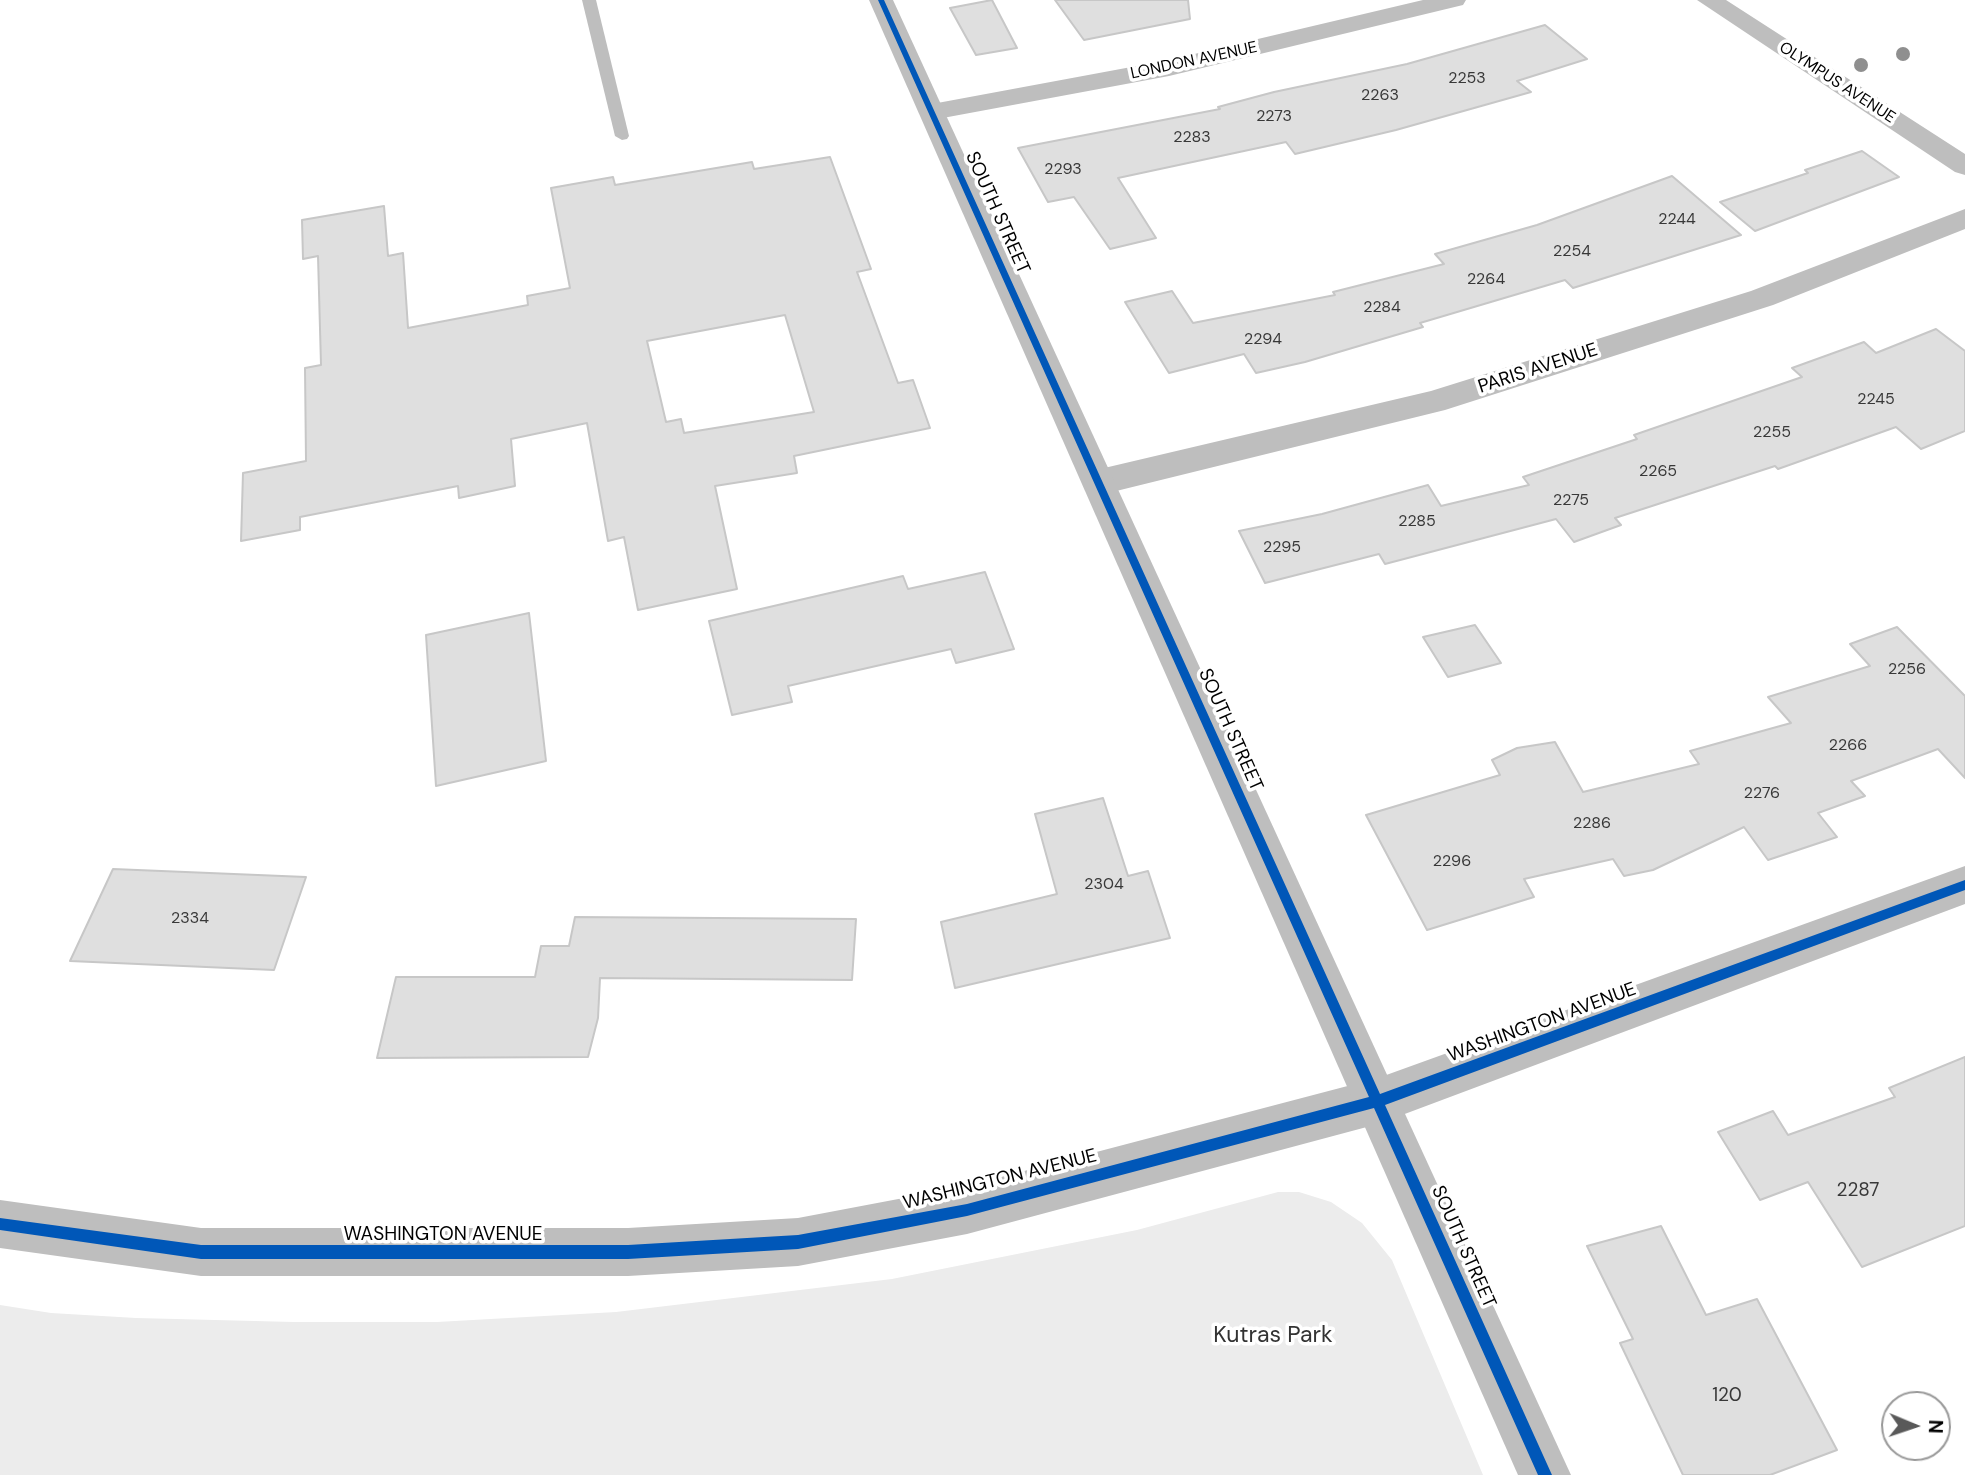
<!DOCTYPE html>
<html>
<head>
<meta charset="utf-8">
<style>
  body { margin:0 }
  #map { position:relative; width:1965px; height:1475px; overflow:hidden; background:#fff; font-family:"DM Sans",sans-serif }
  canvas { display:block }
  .north { position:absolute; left:1881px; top:1391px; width:70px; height:70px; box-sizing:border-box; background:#fff; border:2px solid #999; border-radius:50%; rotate:92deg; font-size:19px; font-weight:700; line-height:28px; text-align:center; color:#000 }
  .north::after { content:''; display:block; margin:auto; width:24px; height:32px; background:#595959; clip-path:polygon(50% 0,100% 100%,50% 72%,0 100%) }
</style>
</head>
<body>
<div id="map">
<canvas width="1965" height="1475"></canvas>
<div class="north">N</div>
</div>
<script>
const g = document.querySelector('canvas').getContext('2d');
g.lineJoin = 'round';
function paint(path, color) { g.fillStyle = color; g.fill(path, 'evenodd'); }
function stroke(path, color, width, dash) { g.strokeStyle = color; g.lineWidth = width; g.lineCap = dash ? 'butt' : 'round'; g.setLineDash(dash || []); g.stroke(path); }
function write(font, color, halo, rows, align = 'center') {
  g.font = font + ' "DM Sans",sans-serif'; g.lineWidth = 7; g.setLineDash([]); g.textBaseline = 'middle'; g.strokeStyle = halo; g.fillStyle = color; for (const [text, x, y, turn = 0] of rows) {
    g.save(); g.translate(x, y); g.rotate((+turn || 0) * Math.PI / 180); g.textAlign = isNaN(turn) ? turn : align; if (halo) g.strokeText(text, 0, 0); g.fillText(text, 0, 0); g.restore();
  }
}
paint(new Path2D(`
  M1278,1192H1299L1331,1202L1362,1223L1392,1260L1483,1475H0V1305L51,1313L136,1318L294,1322H437L616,1312L892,1279L1137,1230Z`), '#ececec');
const building = new Path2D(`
  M992,0L1017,48L976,55L950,8Z
  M1055,0H1188L1190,19L1084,40Z
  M1545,25L1587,59L1517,81L1531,92L1396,130L1295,154L1286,142L1118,178L1156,238L1110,249L1074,197L1048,202L1018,148L1220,109L1218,107L1274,92L1407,64Z
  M1862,151L1899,177L1755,231L1720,202L1808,173L1805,170Z
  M830,157L871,269L857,272L898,383L913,380L930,428L794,456L797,473L715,486L737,589L638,610L624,537L608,541L587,423L511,439L515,486L459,498L458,486L300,517V530L241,541L243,473L306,461L305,368L321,365L318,256L303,259L302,220L384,206L388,256L403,253L408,328L528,305L527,296L570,288L551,188L613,177L615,185L752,162L754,169ZM785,315L814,412L684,433L681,419L666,422L647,341Z
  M1672,176L1741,235L1573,288L1565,280L1420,323L1423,327L1305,362L1256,373L1244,354L1169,373L1125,302L1172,291L1193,323L1335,295L1333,292L1444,264L1435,254L1537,225Z
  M1936,329L1965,351V431L1921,449L1896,427L1778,469L1775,466L1615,518L1621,525L1574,542L1556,519L1385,564L1379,554L1265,583L1239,531L1322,514L1428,485L1441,506L1529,485L1523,477L1637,439L1634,435L1802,377L1792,368L1864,342L1876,353Z
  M985,572L1014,649L956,663L951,649L788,686L792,702L732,715L709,621L903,576L908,589Z
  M529,613L546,761L436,786L426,635Z
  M1475,625L1501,663L1448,677L1423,637Z
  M1897,627L1965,696V778L1938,749L1851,781L1865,796L1818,813L1837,837L1768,860L1744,827L1653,870L1624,876L1613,859L1524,879L1534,897L1427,930L1366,815L1500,775L1492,760L1517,748L1555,742L1583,792L1699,764L1690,751L1791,723L1768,697L1870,666L1850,644Z
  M1103,798L1128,876L1148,871L1170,938L955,988L941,922L1057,894L1035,814Z
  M113,869L306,877L274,970L70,961Z
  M575,917L856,919L852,980L600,978L598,1018L588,1057L377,1058L396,977H535L541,946H569Z
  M1965,1057V1226L1862,1267L1808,1182L1760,1200L1718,1132L1773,1111L1788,1135L1895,1097L1889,1088Z
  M1661,1226L1706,1315L1757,1299L1837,1450L1770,1475H1683L1620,1343L1633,1339L1587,1246Z`);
paint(building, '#dfdfdf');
stroke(building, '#c7c7c7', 2);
paint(new Path2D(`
  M582,0H596L629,136L627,139L622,140L615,136Z`), '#bebebe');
paint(new Path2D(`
  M1423,0H1466L1463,5L1169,76L932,120L922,118L919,112L922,106L932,104L1169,60Z
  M1697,0H1726L1965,154V175L1955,172Z
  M1965,209V229L1773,305L1445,410L1100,495L1088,491L1083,482L1088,473L1100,469L1431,391L1751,291Z
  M1965,866V904L1378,1124L967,1234L798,1266L628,1276H201L0,1248V1200L201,1228H628L798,1218L967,1186L1378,1078Z`), '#bebebe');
paint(new Path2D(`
  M869,0H893L1571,1475H1518Z`), '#bebebe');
paint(new Path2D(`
  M878,0H884L1380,1094L1965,880V890L1385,1105L1552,1475H1538L1374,1108L967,1216L798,1249L628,1259H201L0,1230V1218L201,1245H628L798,1235L967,1204L1369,1097Z`), '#0057b8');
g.fillStyle = '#8f8f8f';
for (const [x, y] of [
  [1903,54],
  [1861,65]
]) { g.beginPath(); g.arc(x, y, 7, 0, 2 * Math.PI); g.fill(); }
write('16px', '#000', '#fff', [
  ["LONDON AVENUE",1194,61,-12],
  ["OLYMPUS AVENUE",1837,83,33]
]);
write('16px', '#383838', null, [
  ["2253",1467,79],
  ["2263",1380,96],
  ["2273",1274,117],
  ["2283",1192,138],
  ["2293",1063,170],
  ["2244",1677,220],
  ["2254",1572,252],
  ["2264",1486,280],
  ["2284",1382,308],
  ["2294",1263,340],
  ["2245",1876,400],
  ["2255",1772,433],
  ["2265",1658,472],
  ["2275",1571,501],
  ["2285",1417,522],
  ["2295",1282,548],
  ["2256",1907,670],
  ["2266",1848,746],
  ["2276",1762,794],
  ["2286",1592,824],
  ["2296",1452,862],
  ["2304",1104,885],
  ["2334",190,919]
]);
write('19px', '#000', '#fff', [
  ["SOUTH STREET",997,213,66],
  ["PARIS AVENUE",1538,369,-18],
  ["SOUTH STREET",1230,730,66],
  ["WASHINGTON AVENUE",1542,1023,-20],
  ["WASHINGTON AVENUE",1000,1180,-14],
  ["WASHINGTON AVENUE",443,1235],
  ["SOUTH STREET",1463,1247,66]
]);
write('19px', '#383838', null, [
  ["2287",1858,1191],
  ["120",1727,1396]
]);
write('23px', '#333', '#fff', [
  ["Kutras Park",1273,1336]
]);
</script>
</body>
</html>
